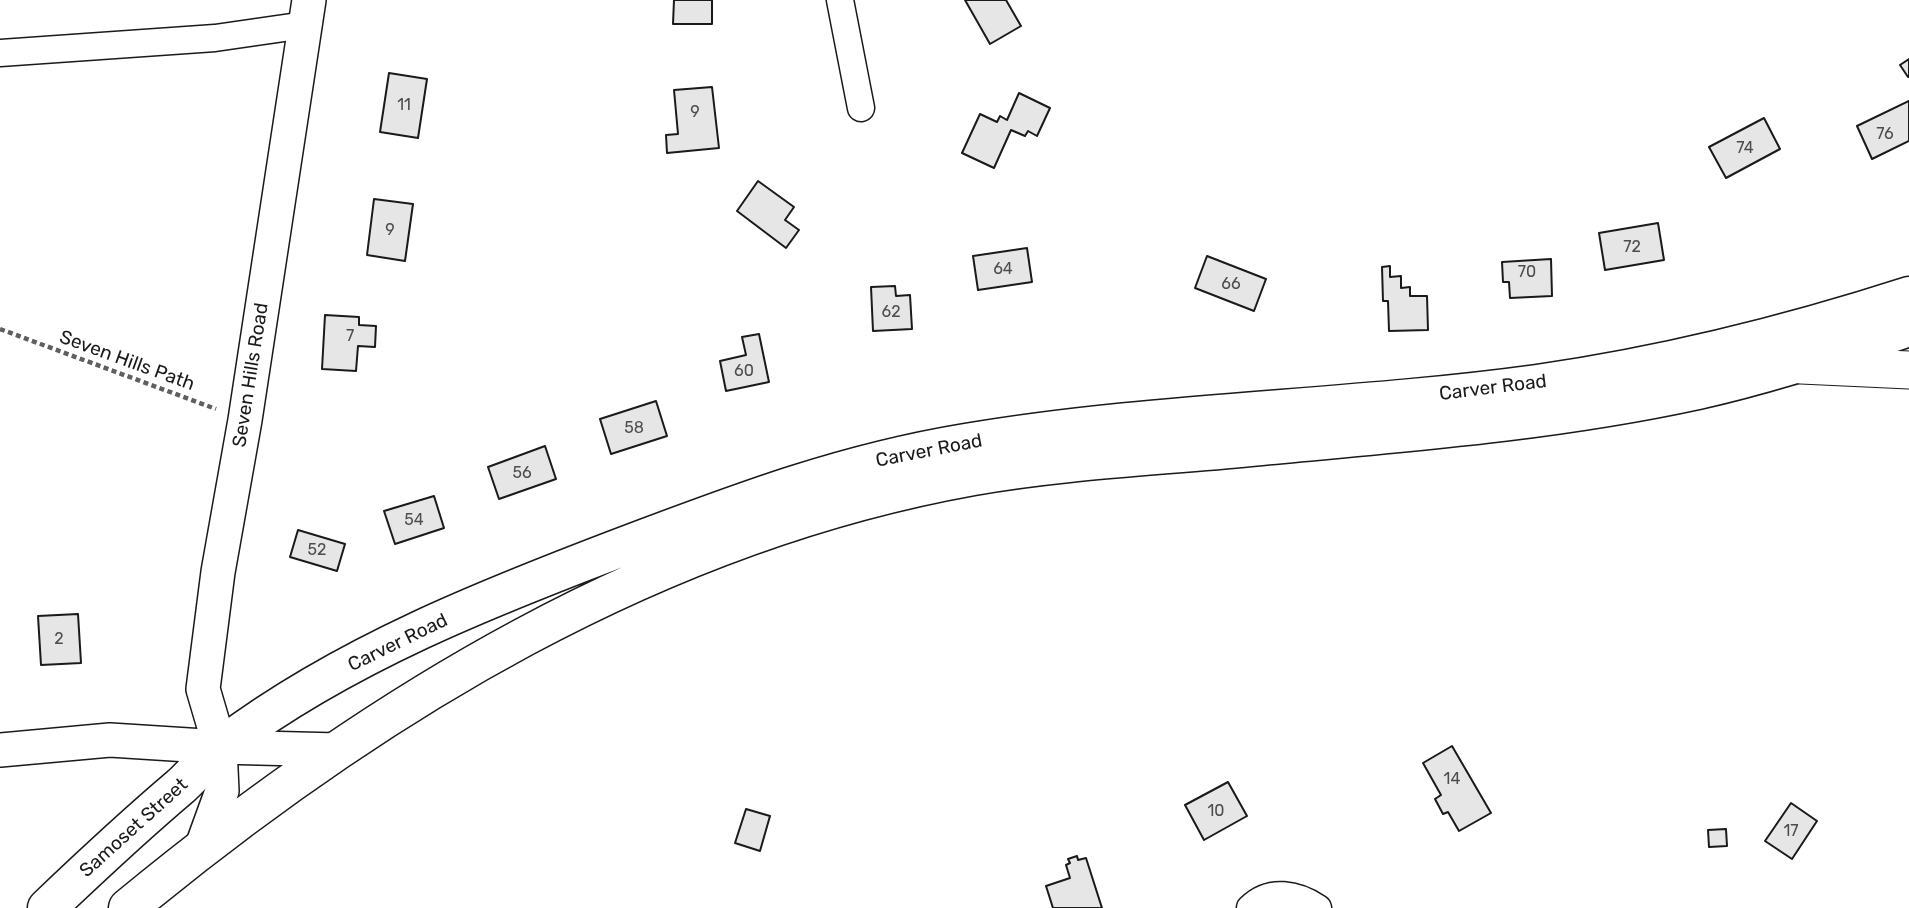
<!DOCTYPE html>
<html>
<head>
<meta charset="utf-8">
<style>
  body { margin:0 }
  canvas { display:block; background:#fff }
</style>
</head>
<body>
<canvas width="1909" height="908"></canvas>
<script>
const g = document.querySelector('canvas').getContext('2d');
g.lineJoin = 'round';
function paint(path, color) { g.fillStyle = color; g.fill(path, 'evenodd'); }
function stroke(path, color, width, dash) { g.strokeStyle = color; g.lineWidth = width; g.lineCap = dash ? 'butt' : 'round'; g.setLineDash(dash || []); g.stroke(path); }
function write(font, color, halo, rows, align = 'center') {
  g.font = font + ' Rubik,sans-serif'; g.lineWidth = 5; g.setLineDash([]); g.textBaseline = 'middle'; g.strokeStyle = halo; g.fillStyle = color; for (const [text, x, y, turn = 0] of rows) {
    g.save(); g.translate(x, y); g.rotate((+turn || 0) * Math.PI / 180); g.textAlign = isNaN(turn) ? turn : align; if (halo) g.strokeText(text, 0, 0); g.fillText(text, 0, 0); g.restore();
  }
}
const building = new Path2D(`
  M674,0H712V24H673Z
  M965,0H1006L1021,26L990,44Z
  M1909,59V77H1908L1900,65Z
  M389,73L427,79L418,138L380,132Z
  M712,87L719,148L667,153L666,135L678,134L674,90Z
  M1019,93L1050,108L1037,136L1028,131L1025,136L1011,130L994,168L962,153L980,114L997,122L1000,116L1007,120Z
  M1909,101V141L1872,159L1857,126Z
  M1764,118L1780,149L1726,178L1709,147Z
  M758,181L794,207L785,220L799,230L786,248L737,211Z
  M374,199L413,204L405,261L367,255Z
  M1658,223L1664,260L1605,270L1599,233Z
  M1027,248L1032,282L978,290L973,256Z
  M1207,256L1266,279L1254,311L1195,288Z
  M1551,259L1552,296L1510,298L1509,282H1503L1502,262Z
  M1390,266V277L1401,276V288L1410,287V296H1427L1428,330L1389,331L1388,301H1383L1382,267Z
  M895,286L896,296L910,295L912,329L873,331L871,287Z
  M325,315L359,317V325L376,326L375,347L358,346L356,371L322,369Z
  M759,334L769,382L726,391L720,361L746,355L742,337Z
  M656,401L667,436L611,454L600,419Z
  M545,446L556,479L499,499L488,467Z
  M434,496L444,528L395,544L384,511Z
  M298,530L345,544L337,571L290,557Z
  M78,614L81,663L41,665L38,616Z
  M1452,746L1491,813L1459,831L1448,812L1443,814L1435,799L1441,795L1423,763Z
  M1228,782L1247,816L1204,840L1185,805Z
  M1791,803L1817,821L1792,859L1765,841Z
  M746,809L770,816L760,851L735,843Z
  M1726,829L1727,846L1709,847L1708,830Z
  M1077,856L1078,860L1086,858L1102,908H1053L1046,886L1070,878L1066,865L1070,863L1068,859Z`);
paint(building, '#e6e6e6');
stroke(building, '#1a1a1a', 2);
const minor = new Path2D(`
  M840,0L861,108
  M0,53L215,38L305,25
  M1250,908C1270,888 1297,894 1318,908`);
const tertiary = new Path2D(`
  M0,750L110,740L220,747L338,750
  M201,849L222,791L220,747L203,689L218,572L245,420L309,0`);
const secondary = new Path2D(`
  M1801,365L1909,370`);
const trunk = new Path2D(`
  M47,908C91,866 135,825 181,786C196,772 209,756 225,744C345,654 490,597 630,544C744,501 845,463 966,443C1155,411 1347,410 1537,384C1663,366 1788,335 1909,296
  M128,908C374,705 655,533 973,476C1065,460 1158,456 1250,447C1399,433 1551,422 1698,390C1769,374 1840,351 1909,327`);
stroke(minor, '#1a1a1a', 29);
stroke(tertiary, '#1a1a1a', 36);
stroke(secondary, '#1a1a1a', 39);
stroke(trunk, '#1a1a1a', 41);
stroke(new Path2D(`
  M0,329L216,409`), '#5f5f5f', 4.5, [5, 3.5]);
stroke(minor, '#fff', 26);
stroke(tertiary, '#fff', 33);
stroke(secondary, '#fff', 37);
stroke(trunk, '#fff', 38);
write('16px', '#4d4d4d', null, [
  ["11",404,105],
  ["9",695,112],
  ["76",1885,134],
  ["74",1745,148],
  ["9",390,230],
  ["72",1632,247],
  ["64",1003,269],
  ["70",1527,272],
  ["66",1231,284],
  ["62",891,312],
  ["7",350,336],
  ["60",744,371],
  ["58",634,428],
  ["56",522,473],
  ["54",414,520],
  ["52",317,550],
  ["2",59,639],
  ["14",1452,779],
  ["10",1216,811],
  ["17",1791,831]
]);
write('19px', '#1a1a1a', '#fff', [
  ["Seven Hills Path",127,361,20],
  ["Seven Hills Road",251,375,-81],
  ["Carver Road",1493,388,-7],
  ["Carver Road",929,451,-11],
  ["Carver Road",398,643,-26],
  ["Samoset Street",134,828,-42]
]);
</script>
</body>
</html>
